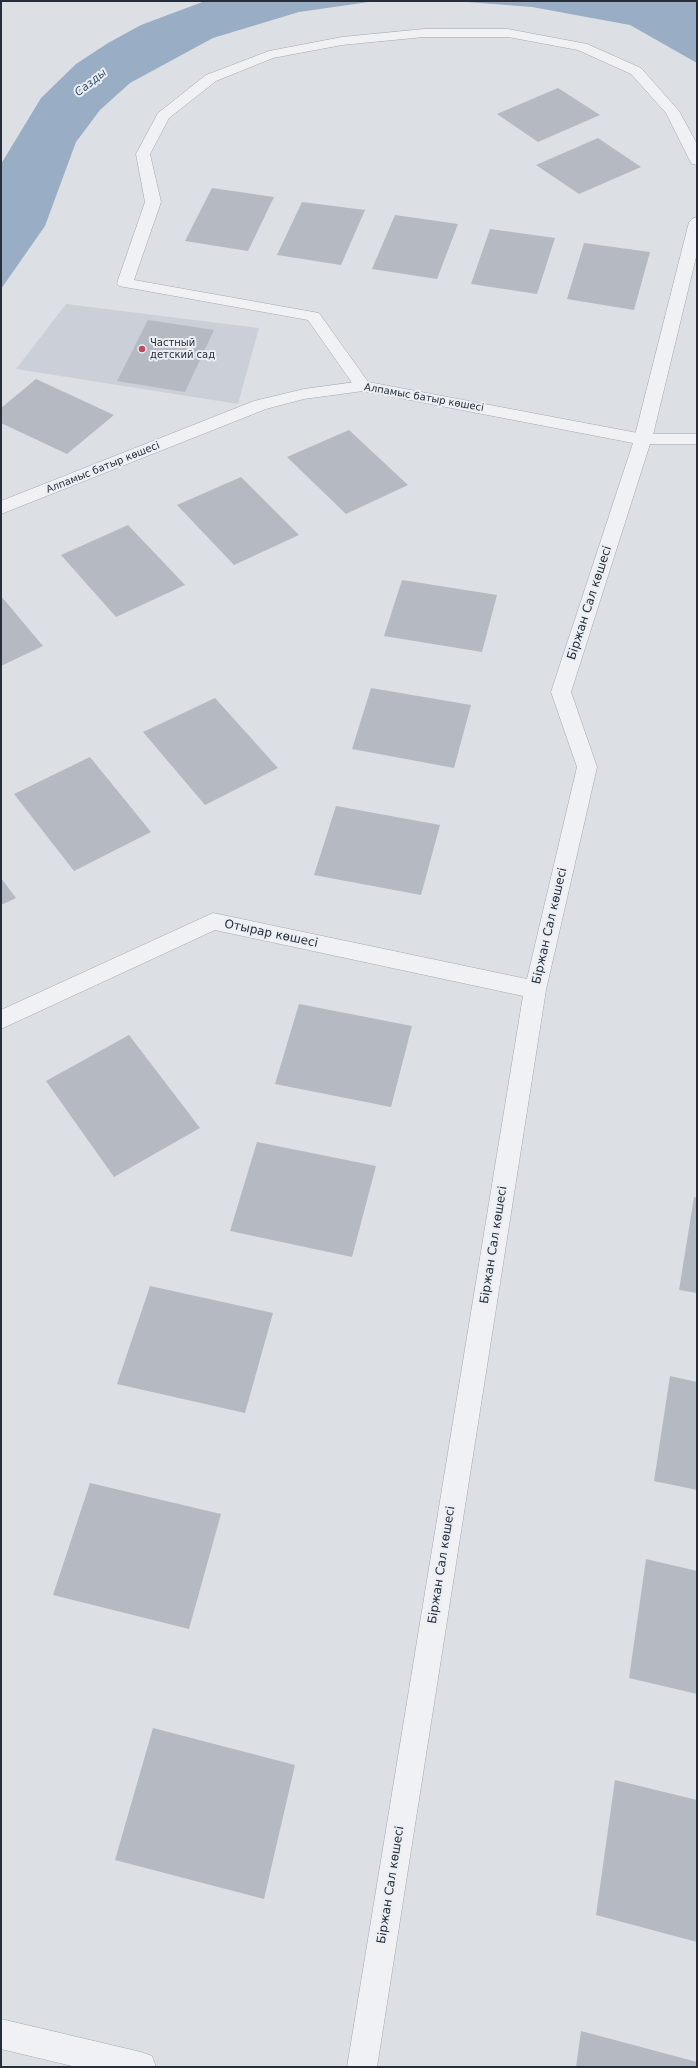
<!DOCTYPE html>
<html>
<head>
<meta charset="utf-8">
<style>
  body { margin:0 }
  #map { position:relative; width:698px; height:2068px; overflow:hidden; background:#dce0e5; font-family:"DejaVu Sans",sans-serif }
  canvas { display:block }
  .frame { position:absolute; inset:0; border:2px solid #272e3b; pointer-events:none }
</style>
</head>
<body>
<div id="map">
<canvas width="698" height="2068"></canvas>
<div class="frame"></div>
</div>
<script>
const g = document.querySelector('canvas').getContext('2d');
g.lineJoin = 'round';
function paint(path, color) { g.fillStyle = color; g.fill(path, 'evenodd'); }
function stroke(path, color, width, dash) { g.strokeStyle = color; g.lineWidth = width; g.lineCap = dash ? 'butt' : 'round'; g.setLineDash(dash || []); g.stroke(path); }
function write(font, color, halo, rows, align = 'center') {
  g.font = font + ' "DejaVu Sans",sans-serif'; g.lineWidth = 4; g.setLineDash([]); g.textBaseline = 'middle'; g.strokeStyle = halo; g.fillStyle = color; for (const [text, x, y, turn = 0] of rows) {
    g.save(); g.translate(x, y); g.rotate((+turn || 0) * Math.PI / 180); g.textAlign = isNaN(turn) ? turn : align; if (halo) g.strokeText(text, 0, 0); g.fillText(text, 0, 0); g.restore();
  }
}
paint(new Path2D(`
  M66,304L259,328L238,404L16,369Z`), '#cbcfd7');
paint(new Path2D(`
  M205,1H697V63L630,25L532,7L467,2H369L299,12L213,38L130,83L100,110L76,142L45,226L1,289V164L41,98L76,64L108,43L141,25Z`), '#99aec4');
paint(new Path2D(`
  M558,88L600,115L538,142L497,114Z
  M598,138L641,167L579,194L536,165Z
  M212,188L274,197L248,251L185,241Z
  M302,202L365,210L341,265L277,255Z
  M395,215L458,224L437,279L372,269Z
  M490,229L555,238L537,294L471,284Z
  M584,243L650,252L634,310L567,299Z
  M148,320L214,330L185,392L117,381Z
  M36,379L114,415L67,454L1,423V408Z
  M349,430L408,485L346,514L287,457Z
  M241,477L299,535L234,565L177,505Z
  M128,525L185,585L116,617L61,555Z
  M402,580L497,595L482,652L384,636Z
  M1,596L43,646L1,666Z
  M371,688L471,705L454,768L352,749Z
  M215,698L278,768L205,805L143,732Z
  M90,757L151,832L74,871L14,794Z
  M336,806L440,825L421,895L314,875Z
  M1,878L16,898L1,905Z
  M299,1004L412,1026L391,1107L275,1084Z
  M129,1035L200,1128L114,1177L46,1081Z
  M257,1142L376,1166L352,1257L230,1231Z
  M694,1197L697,1198V1293L679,1290Z
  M150,1286L273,1313L245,1413L117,1384Z
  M670,1376L697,1382V1490L654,1481Z
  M90,1483L221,1514L189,1629L53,1595Z
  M646,1559L697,1571V1694L629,1678Z
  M153,1728L295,1765L264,1899L115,1860Z
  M615,1780L697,1800V1942L596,1915Z
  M581,2031L697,2062V2067H576Z`), '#b4b9c2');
const service = new Path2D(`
  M424,29H508L587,44L641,68L679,111L697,144V165L692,164L690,161L666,113L631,74L578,50L508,37H424L342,45L273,58L216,81L169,118L150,154L161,202L134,280L319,313L371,386L369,390L363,391L357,390L308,320L119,286L117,283L145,202L136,154L158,113L206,75L269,51L342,37Z
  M697,217V253L652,439L649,443L643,444L637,443L634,439L689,222L692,219Z`);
const minor = new Path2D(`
  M363,381L643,434H697V444H650L571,692L597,767L546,990L377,2067H347L523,996L215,930L1,1029V1010L213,913L527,979L577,767L551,692L633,443L363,391L304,399L266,409L1,514V501L254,401L304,389Z
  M1,2019L141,2052L152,2056L156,2067H76L1,2049Z`);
stroke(service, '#a2a7af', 1);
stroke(minor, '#a2a7af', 1);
paint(service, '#eff1f4');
paint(minor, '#eff1f4');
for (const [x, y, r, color] of [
  [142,349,4,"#c4475b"]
]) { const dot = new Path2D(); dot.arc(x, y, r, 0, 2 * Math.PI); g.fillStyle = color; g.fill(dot); stroke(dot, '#ebeff3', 1.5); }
write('10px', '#272e3b', '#ebeff3', [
  ["Частный",150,343],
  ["детский сад",150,355]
], 'left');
write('10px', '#272e3b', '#ebeff3', [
  ["Алпамыс батыр көшесі",424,398,10],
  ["Алпамыс батыр көшесі",103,468,-22]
]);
write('italic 11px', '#344d6c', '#ebeff3', [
  ["Сазды",91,83,-38]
]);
write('12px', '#272e3b', '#ebeff3', [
  ["Біржан Сал көшесі",590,603,-72],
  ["Біржан Сал көшесі",550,926,-77],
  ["Отырар көшесі",271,934,12],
  ["Біржан Сал көшесі",494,1245,-81],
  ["Біржан Сал көшесі",442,1565,-81],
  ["Біржан Сал көшесі",391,1885,-81]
]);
</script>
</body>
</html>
